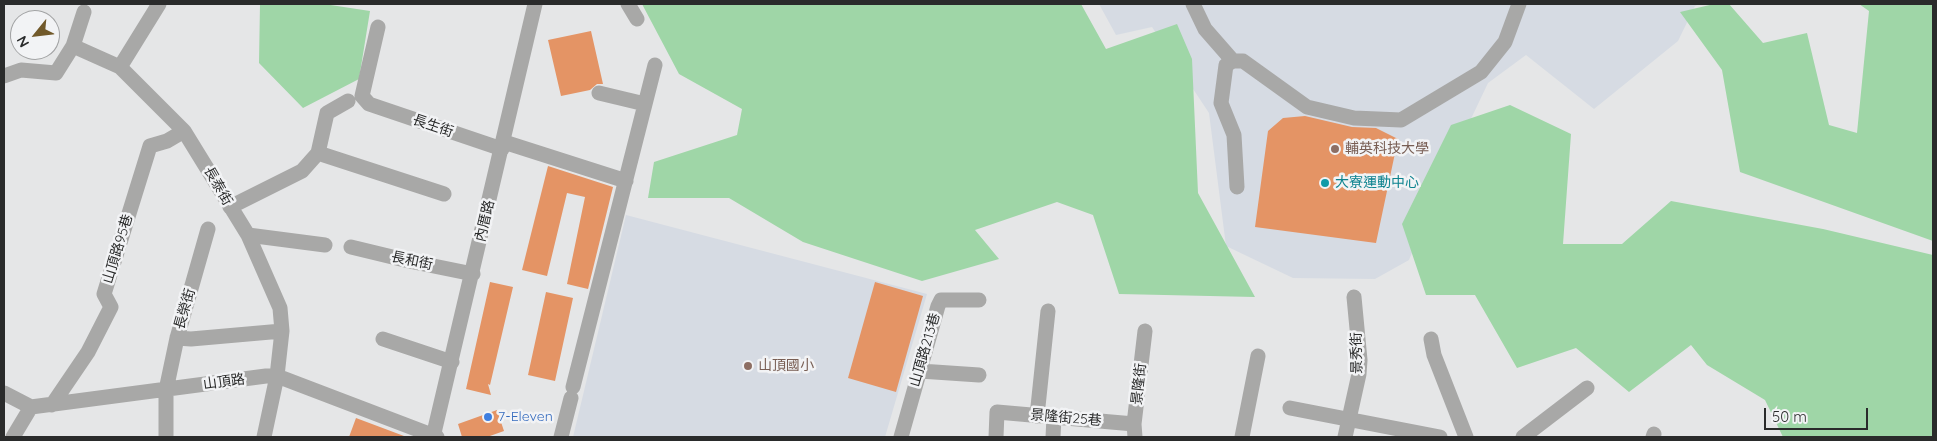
<!DOCTYPE html>
<html>
<head>
<meta charset="utf-8">
<style>
  body { margin:0 }
  #map { position:relative; width:1937px; height:441px; overflow:hidden; background:#e5e6e7; font-family:Quicksand,sans-serif }
  canvas { display:block }
  .frame { position:absolute; inset:0; border:5px solid #2a2b2b; pointer-events:none }
  .north { position:absolute; left:10px; top:10px; width:50px; height:50px; box-sizing:border-box; background:#f2f3f5; border:1px solid #a2a3a4; border-radius:50%; rotate:241deg; font-size:14px; font-weight:700; line-height:20px; text-align:center; color:#2a2b2b }
  .north::after { content:''; display:block; margin:auto; width:18px; height:22px; background:#71592a; clip-path:polygon(50% 0,100% 100%,50% 72%,0 100%) }
  .scale { position:absolute; left:1764px; top:408px; width:104px; height:22px; box-sizing:border-box; border:2px solid #2a2b2b; border-top:0; padding-left:6px; font-size:15px; line-height:18px; white-space:nowrap; color:#2a2b2b; -webkit-text-stroke:4px #f2f3f5; paint-order:stroke }
</style>
</head>
<body>
<div id="map">
<canvas width="1937" height="441"></canvas>
<div class="frame"></div>
<div class="north">N</div>
<div class="scale">50 m</div>
</div>
<script>
const g = document.querySelector('canvas').getContext('2d');
g.lineJoin = 'round';
function paint(path, color) { g.fillStyle = color; g.fill(path, 'evenodd'); }
function stroke(path, color, width, dash) { g.strokeStyle = color; g.lineWidth = width; g.lineCap = dash ? 'butt' : 'round'; g.setLineDash(dash || []); g.stroke(path); }
function write(font, color, halo, rows, align = 'center') {
  g.font = font + ' Quicksand,"Noto Sans TC",sans-serif'; g.lineWidth = 5; g.setLineDash([]); g.textBaseline = 'middle'; g.strokeStyle = halo; g.fillStyle = color; for (const [text, x, y, turn = 0] of rows) {
    g.save(); g.translate(x, y); g.rotate((+turn || 0) * Math.PI / 180); g.textAlign = isNaN(turn) ? turn : align; if (halo) g.strokeText(text, 0, 0); g.fillText(text, 0, 0); g.restore();
  }
}
paint(new Path2D(`
  M1099,4H1700L1695,6L1678,41L1594,109L1526,55L1488,83L1440,184L1409,260L1375,279L1293,278L1226,246L1209,113L1152,27L1116,35Z
  M626,215L927,294L885,437H573Z`), '#d6dbe3');
paint(new Path2D(`
  M260,4H324L370,11L359,79L303,108L259,63Z
  M642,4H1081L1106,49L1177,24L1192,59L1198,193L1255,297L1119,294L1093,215L1057,202L975,230L999,259L922,281L803,242L729,198H648L654,162L737,135L742,109L679,74Z
  M1714,4H1729L1763,43L1807,33L1829,125L1857,133L1869,11L1859,4H1933V241L1740,172L1722,70L1680,12Z
  M1510,105L1571,134L1563,244H1622L1671,201L1823,229L1933,255V437H1783L1765,400L1707,365L1691,345L1629,392L1576,348L1517,368L1475,295H1426L1402,224L1451,125Z`), '#9fd6a7');
paint(new Path2D(`
  M591,31L603,84H597L590,90L561,96L548,40Z
  M1305,116L1352,127L1376,128L1398,139L1376,243L1255,227L1268,131L1283,118Z
  M548,166L613,187L588,289L567,284L585,197L567,193L547,276L522,270Z
  M490,282L513,287L490,385L488,384L491,395L466,389Z
  M875,282L923,296L896,392L848,378Z
  M546,292L573,298L555,381L528,375Z
  M497,410L504,431L487,437H462L458,424Z
  M356,418L404,436V437H349Z`), '#e49465');
stroke(new Path2D(`
  M628,4L637,19
  M1193,4L1205,29L1233,61
  M378,27L362,96L369,104L502,149
  M73,46L120,67L184,131L248,235L280,308L282,331L277,376L264,437
  M120,67L159,4
  M4,76L21,70L56,73L73,46L84,12
  M599,93L645,104
  M504,142L626,181
  M318,153L444,194
  M1237,187L1234,135L1221,103L1226,65L1233,61H1243L1307,107L1354,118L1401,120L1481,72L1505,42L1519,4
  M230,207L302,171L318,153L327,113L348,101
  M248,235L325,245
  M351,247L409,261L473,274
  M177,338L191,339L282,331
  M383,339L452,362
  M1431,339L1434,355L1466,437
  M920,371L979,375
  M573,387L655,65
  M4,393L31,407L266,376H277L437,437
  M52,405L88,352L111,307L104,294L150,146L167,141L184,131
  M1290,408L1440,437
  M1037,416L1048,311
  M13,437L31,407
  M166,437V390L177,338L208,229
  M433,437L535,4
  M561,437L571,398
  M901,437L938,306L941,300H979
  M996,437L997,412L1134,424
  M1053,437L1054,417
  M1135,437L1134,424L1145,331
  M1242,437L1258,356
  M1345,437L1359,374L1360,360L1354,297
  M1523,437L1587,388
  M1653,437L1654,434`), '#a8a8a7', 15);
for (const [x, y, r, color] of [
  [1335,149,5,"#8d6e63"],
  [1325,183,5,"#0f9aa8"],
  [748,366,5,"#8d6e63"],
  [488,417,5,"#3f7fe0"]
]) { const dot = new Path2D(); dot.arc(x, y, r, 0, 2 * Math.PI); g.fillStyle = color; g.fill(dot); stroke(dot, '#f2f3f5', 2); }
write('14px', '#2a2b2b', '#f2f3f5', [
  ["長生街",433,126,19],
  ["長泰街",218,186,60],
  ["內厝路",485,221,-77],
  ["山頂路95巷",118,249,-73],
  ["長和街",412,261,12],
  ["長榮街",185,309,-74],
  ["山頂路213巷",925,350,-74],
  ["景秀街",1357,353,-91],
  ["山頂路",224,382,-8],
  ["景隆街",1139,384,-84],
  ["景隆街25巷",1066,418,5]
]);
write('14px', '#785e54', '#f2f3f5', [
  ["輔英科技大學",1345,149],
  ["山頂國小",758,366]
], 'left');
write('14px', '#0d838f', '#f2f3f5', [
  ["大寮運動中心",1335,183]
], 'left');
write('14px', '#366cbe', '#f2f3f5', [
  ["7-Eleven",498,417]
], 'left');
</script>
</body>
</html>
